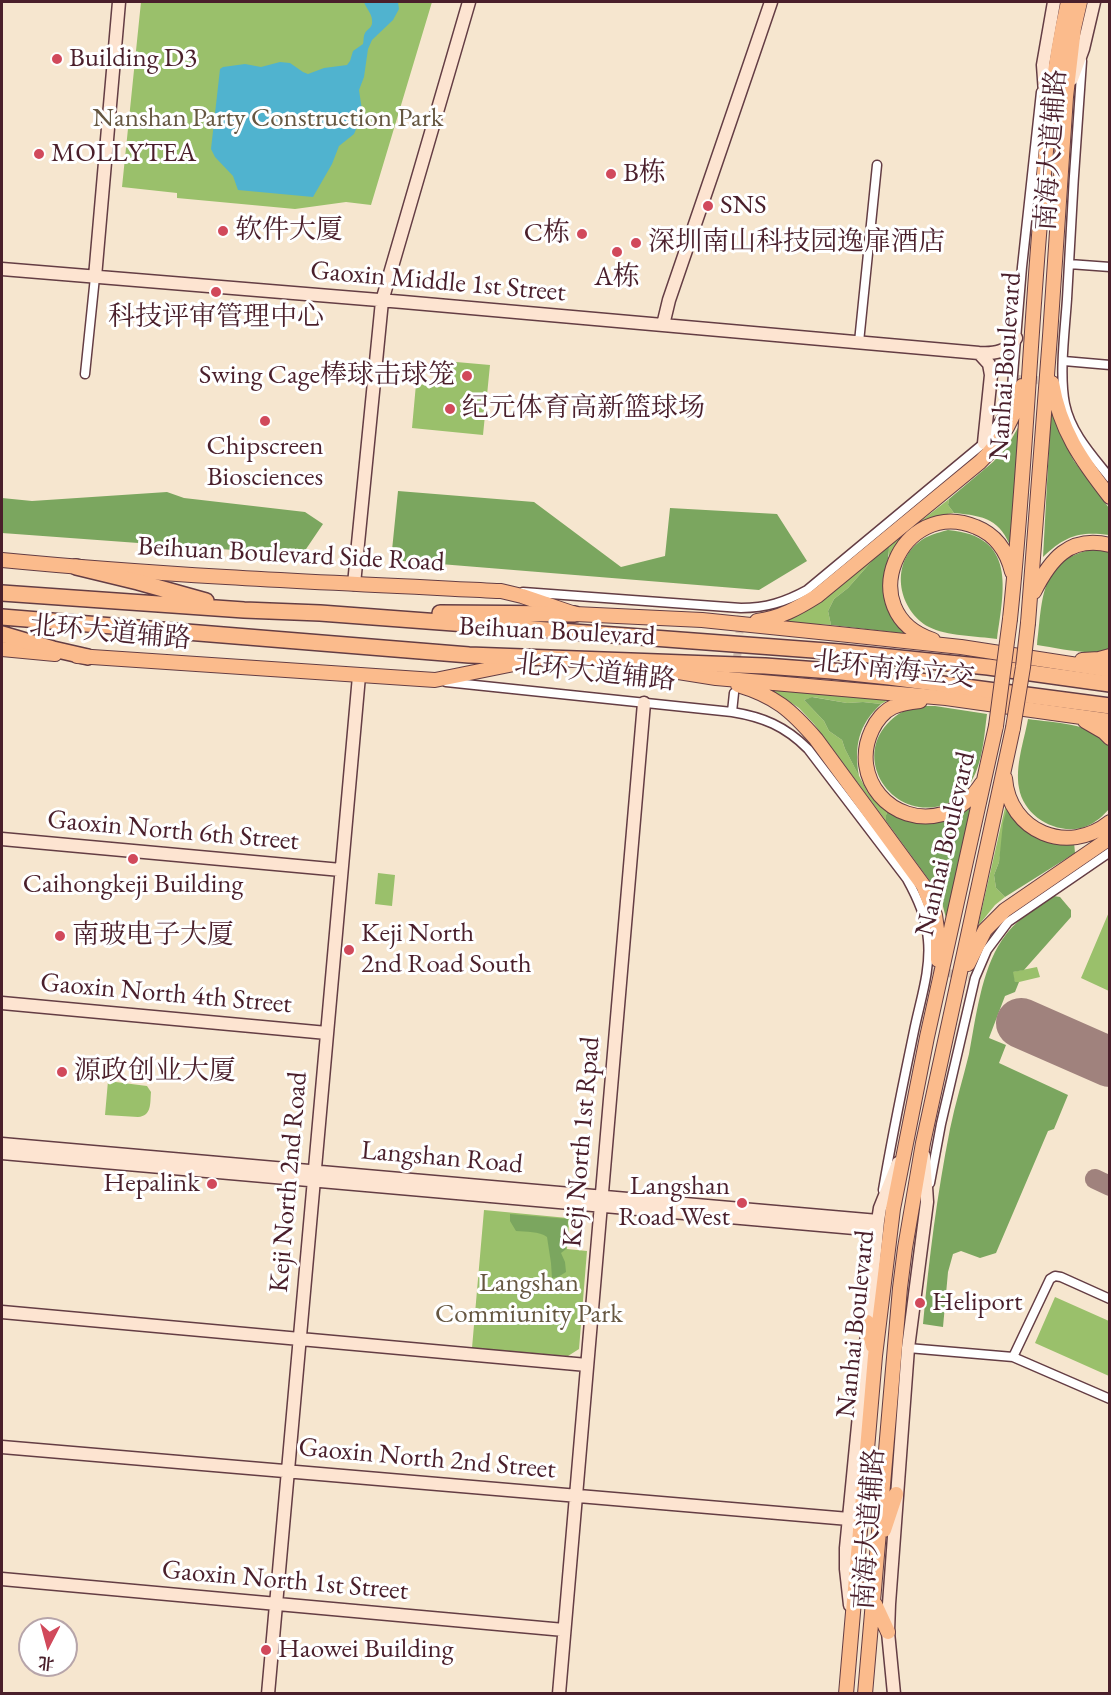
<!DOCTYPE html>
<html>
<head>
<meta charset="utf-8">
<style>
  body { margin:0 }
  #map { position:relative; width:1111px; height:1695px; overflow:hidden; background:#f6e6cf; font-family:"EB Garamond","Noto Serif SC",serif }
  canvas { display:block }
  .frame { position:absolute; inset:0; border:3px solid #4a1f2b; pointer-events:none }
  .north { position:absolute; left:18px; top:1617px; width:60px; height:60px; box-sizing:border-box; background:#fff; border:2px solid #b7a5aa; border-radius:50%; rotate:186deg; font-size:16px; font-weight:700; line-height:24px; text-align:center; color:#4a1f2b }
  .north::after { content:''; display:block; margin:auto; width:21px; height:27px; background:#d1495b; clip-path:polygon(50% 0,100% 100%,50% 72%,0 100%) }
</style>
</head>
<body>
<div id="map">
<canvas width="1111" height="1695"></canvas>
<div class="frame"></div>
<div class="north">北</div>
</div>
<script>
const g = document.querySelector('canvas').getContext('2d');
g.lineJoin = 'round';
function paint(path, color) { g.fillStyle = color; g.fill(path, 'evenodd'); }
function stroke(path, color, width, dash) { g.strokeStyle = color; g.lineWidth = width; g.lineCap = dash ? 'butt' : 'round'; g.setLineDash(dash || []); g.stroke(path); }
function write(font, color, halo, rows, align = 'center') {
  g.font = font + ' "EB Garamond","Noto Serif SC",serif'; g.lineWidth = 6; g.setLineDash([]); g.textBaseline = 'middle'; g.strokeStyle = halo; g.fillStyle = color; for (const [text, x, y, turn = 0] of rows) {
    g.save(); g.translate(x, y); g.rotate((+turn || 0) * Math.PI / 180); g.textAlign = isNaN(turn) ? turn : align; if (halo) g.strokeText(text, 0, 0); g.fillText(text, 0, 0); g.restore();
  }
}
paint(new Path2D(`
  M141,2H432L371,205L346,202L295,209L177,198V193L122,187Z
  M445,361L490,365L483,435L412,428L416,384L443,386Z
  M949,499L948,505L954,513C924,516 902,531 889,559V546Z
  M878,554L848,588L834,599L828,611L831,625L778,622L826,596Z
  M764,685L894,697L881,704L863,702L847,703L813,697L804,700L824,721L829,731L842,740L845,749L868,793L876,802L888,811L886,815V821L814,724L799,708Z
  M1007,799L1008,805L999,862L994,875L996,888L1005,897L995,905L978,926Z
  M378,873L395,875L392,906L375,904Z
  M1109,912V991L1081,978Z
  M1037,967L1040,977L1015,983L1012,972Z
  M108,1081L147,1086L151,1092C150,1103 152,1116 138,1117L105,1115Z
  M484,1210L578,1219L581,1220L585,1225L569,1224L567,1249L587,1251L579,1349L568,1356L472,1348Z
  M1055,1297L1109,1321V1376L1035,1343Z`), '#9ac06b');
paint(new Path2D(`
  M1051,411L1061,436L1074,461L1109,508V535C1079,531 1065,536 1043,557Z
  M1020,424L1012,550C1000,519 985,516 954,513L948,505L949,499L993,462L1007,447Z
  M398,491L534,502L621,567L665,556L670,508L777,514L807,561L759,590L391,560Z
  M167,492L184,498L305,512L323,524L302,555L2,533V498L32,501Z
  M948,530C1017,536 1004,589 997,639C977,636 946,636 929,627C899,611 889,565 919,542C928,535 937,533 948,530Z
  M889,546C889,558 886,568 884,579C881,603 893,618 909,634L831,625L828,611L834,599L848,588L878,554Z
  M1095,549L1109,552V650C1089,656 1058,648 1037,645C1043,598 1039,559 1095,549Z
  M812,697L847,703L863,702L881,704C858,725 854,747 859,776L845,749L842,740L829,731L824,721L804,700Z
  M918,706H935L987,714C984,736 983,765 969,785C962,797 949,805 935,807C887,814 853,756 890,721C898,713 907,709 918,706Z
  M1028,719C1054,723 1092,722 1109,746V809C1103,816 1096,822 1087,826C1060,837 1024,818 1019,788C1015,766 1024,741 1028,719Z
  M1008,805L1012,812L1074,842L1075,853L1005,897L996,888L994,875L999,862L1003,823Z
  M971,806H973L947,922L940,895L886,821V815L888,811C919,828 942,828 971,806Z
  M1054,896L1060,897L1071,910V917L1024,970L1013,972L1015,982H1019L1015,992L1005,996L989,1038L1006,1045L999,1063L1068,1095L1054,1129L1048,1131L996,1253L980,1258L961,1251L953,1254L948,1272L943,1327L923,1324C929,1258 937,1195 950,1129C955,1104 963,1079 969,1054C976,1018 981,971 1002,940C1015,920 1034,909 1054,896Z
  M510,1214L568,1219L566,1249L561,1253L565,1262L566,1272L558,1277L552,1278L551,1263L547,1237C539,1231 526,1232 516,1231L510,1221Z`), '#7ba65f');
paint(new Path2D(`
  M364,2H398L399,9L393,20L372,40L368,49L364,77L359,90L362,110L357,127L354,134L339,146L332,164L313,197L238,190L233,176L215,157L211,149L220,69L223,67L245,64L261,67L280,62L290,63L303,72L308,74L324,68L347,65L350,61L353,51L363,44C364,40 363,37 365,33C368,28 373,28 372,20C372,14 366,8 364,2Z`), '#50b3cf');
stroke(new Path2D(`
  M1095,1179L1110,1186`), '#a0827d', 20);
stroke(new Path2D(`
  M1021,1023L1110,1062`), '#a0827d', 50);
stroke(new Path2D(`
  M1018,379L1050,381
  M736,669L741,616
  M933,970L969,977`), '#d4beae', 8, [8, 4]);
const street = new Path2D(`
  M1082,61C1076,140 1071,219 1067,299C1065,330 1059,374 1065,404C1071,433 1092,455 1110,478
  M1069,264L1110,267
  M859,342L877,165
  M1064,361L1110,365
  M85,374L95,277
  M523,592L741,608C766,608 785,602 807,590L984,443L1003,416L1012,387L1022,267L1041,92
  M446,682L732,712C763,717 785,726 808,749L907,879C918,899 926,917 928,940C931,970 920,1001 914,1031C903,1084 892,1136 883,1190
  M732,712L734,693
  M930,1183L941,1124L975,978L987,950L1008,922L1110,852
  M908,1348L1013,1357L1110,1399
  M1013,1357L1050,1279L1055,1276L1061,1277L1110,1299`);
const secondary = new Path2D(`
  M1072,79L1083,49L1094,2
  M1046,107L1043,65L1054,2
  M2,269L403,302L979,353C995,354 1007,352 1016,338
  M95,277L119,2
  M663,325L669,300L771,2
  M979,353L989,364L991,375L984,443
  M354,584L382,301L469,2
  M2,839L341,870
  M2,1003L327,1033
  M2,1144L878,1221
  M2,1153L877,1230
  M2,1312L587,1365
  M2,1447L849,1519
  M2,1579L564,1630
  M850,1605L846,1569V1548L878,1221L880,1208L898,1163
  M268,1694L359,676
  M559,1694L644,703
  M894,1694L888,1632L889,1604L908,1348L927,1202L924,1156`);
const primary = new Path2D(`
  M1052,383C1060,430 1081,460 1110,497
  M2,560C167,576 334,583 501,591L522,596L575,614L702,620L839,634L961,647L1110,670
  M1034,592C1050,560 1069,535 1110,545
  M1010,619C1024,487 1029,355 1040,223C1046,149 1051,74 1068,2
  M757,621C780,618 798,608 817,596L980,462C1002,441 1016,416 1022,386
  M1028,623L1050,336L1066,97L1074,28L1080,2
  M933,640C850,613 901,495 976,527C996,535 1007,551 1012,572
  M2,649L55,654
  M77,656L435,680L529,661
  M1082,660L1099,659L1110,656
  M647,667L716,678L946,698L1110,721
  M738,685C775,696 791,710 816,739L923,885L935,915L938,936V960
  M920,701C911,702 902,703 893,707C884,711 876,721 872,730C849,778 892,828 943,814C959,809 973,797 982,783
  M1085,721L1104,732L1110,738
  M1005,778C1009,832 1068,856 1110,822
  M968,964L985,930L1005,910L1110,838
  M867,1322L873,1346
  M884,1530L896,1494
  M875,1604L888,1632
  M846,1694L875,1356L893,1209L927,1037L996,726
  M865,1694L900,1288L905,1248L923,1143L1013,728`);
const highway = new Path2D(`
  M76,567L138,582L206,601
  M2,593L244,610L320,613L840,652L988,667L1110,684
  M440,613L575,614
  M2,617L469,655L765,666L832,671L889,677L1110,706
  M2,634L53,649L88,657`);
stroke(street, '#643d44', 11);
stroke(secondary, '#643d44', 15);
stroke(primary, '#643d44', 16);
stroke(highway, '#643d44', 18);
stroke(street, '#fff', 8);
stroke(secondary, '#fde4d1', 12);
stroke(primary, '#fbbb8c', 14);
stroke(highway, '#fbbb8c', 15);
const primaryBridge = new Path2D(`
  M996,726L1010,619
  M1013,728L1023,667L1028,623`);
stroke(primaryBridge, '#643d44', 16, []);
stroke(primaryBridge, '#fbbb8c', 14);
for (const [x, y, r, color] of [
  [57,59,6,"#d1495b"],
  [39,154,6,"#d1495b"],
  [611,174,6,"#d1495b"],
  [708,206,6,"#d1495b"],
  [223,231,6,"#d1495b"],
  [582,234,6,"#d1495b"],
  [636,243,6,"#d1495b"],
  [617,252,6,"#d1495b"],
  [216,292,6,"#d1495b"],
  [467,376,6,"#d1495b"],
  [450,409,6,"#d1495b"],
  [265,421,6,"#d1495b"],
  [133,859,6,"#d1495b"],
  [60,936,6,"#d1495b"],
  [349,950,6,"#d1495b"],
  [62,1072,6,"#d1495b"],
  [212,1184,6,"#d1495b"],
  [742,1203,6,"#d1495b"],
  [920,1303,6,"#d1495b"],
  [266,1650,6,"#d1495b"]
]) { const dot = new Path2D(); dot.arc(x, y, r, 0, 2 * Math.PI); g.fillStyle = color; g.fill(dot); stroke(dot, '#fff', 2); }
write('27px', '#4a1f2b', '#fff', [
  ["Building D3",69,59],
  ["MOLLYTEA",51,154],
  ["B栋",623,174],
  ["SNS",720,206],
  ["软件大厦",235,231],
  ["C栋",570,234,"right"],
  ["深圳南山科技园逸扉酒店",648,243],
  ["A栋",617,278,"center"],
  ["科技评审管理中心",216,318,"center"],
  ["Swing Cage棒球击球笼",455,376,"right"],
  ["纪元体育高新篮球场",462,409],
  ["Chipscreen",265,447,"center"],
  ["Biosciences",265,478,"center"],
  ["Caihongkeji Building",133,885,"center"],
  ["Keji North",361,934],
  ["2nd Road South",361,965],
  ["南玻电子大厦",72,936],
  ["源政创业大厦",74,1072],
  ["Hepalink",200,1184,"right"],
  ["Langshan",730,1187,"right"],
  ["Road West",730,1218,"right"],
  ["Heliport",932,1303],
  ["Haowei Building",278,1650]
], 'left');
write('27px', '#665741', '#fff', [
  ["Nanshan Party Construction Park",268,119],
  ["Langshan",529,1284],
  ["Commiunity Park",529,1315]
]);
write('27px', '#4a1f2b', '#fff', [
  ["南海大道辅路",1052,150,-86],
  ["Gaoxin Middle 1st Street",438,282,5],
  ["Nanhai Boulevard",1006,366,-86],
  ["Beihuan Boulevard Side Road",291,555,3],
  ["Beihuan Boulevard",557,632,3],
  ["北环大道辅路",110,633,5],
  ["北环南海立交",894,670,6],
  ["北环大道辅路",595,673,6],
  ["Gaoxin North 6th Street",173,831,5],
  ["Nanhai Boulevard",946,844,-77],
  ["Gaoxin North 4th Street",166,994,5],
  ["Keji North 1st Rpad",582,1142,-85],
  ["Langshan Road",442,1158,5],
  ["Keji North 2nd Road",289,1182,-85],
  ["Nanhai Boulevard",856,1324,-84],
  ["Gaoxin North 2nd Street",427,1459,5],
  ["南海大道辅路",870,1529,-86],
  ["Gaoxin North 1st Street",285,1581,5]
]);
</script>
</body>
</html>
